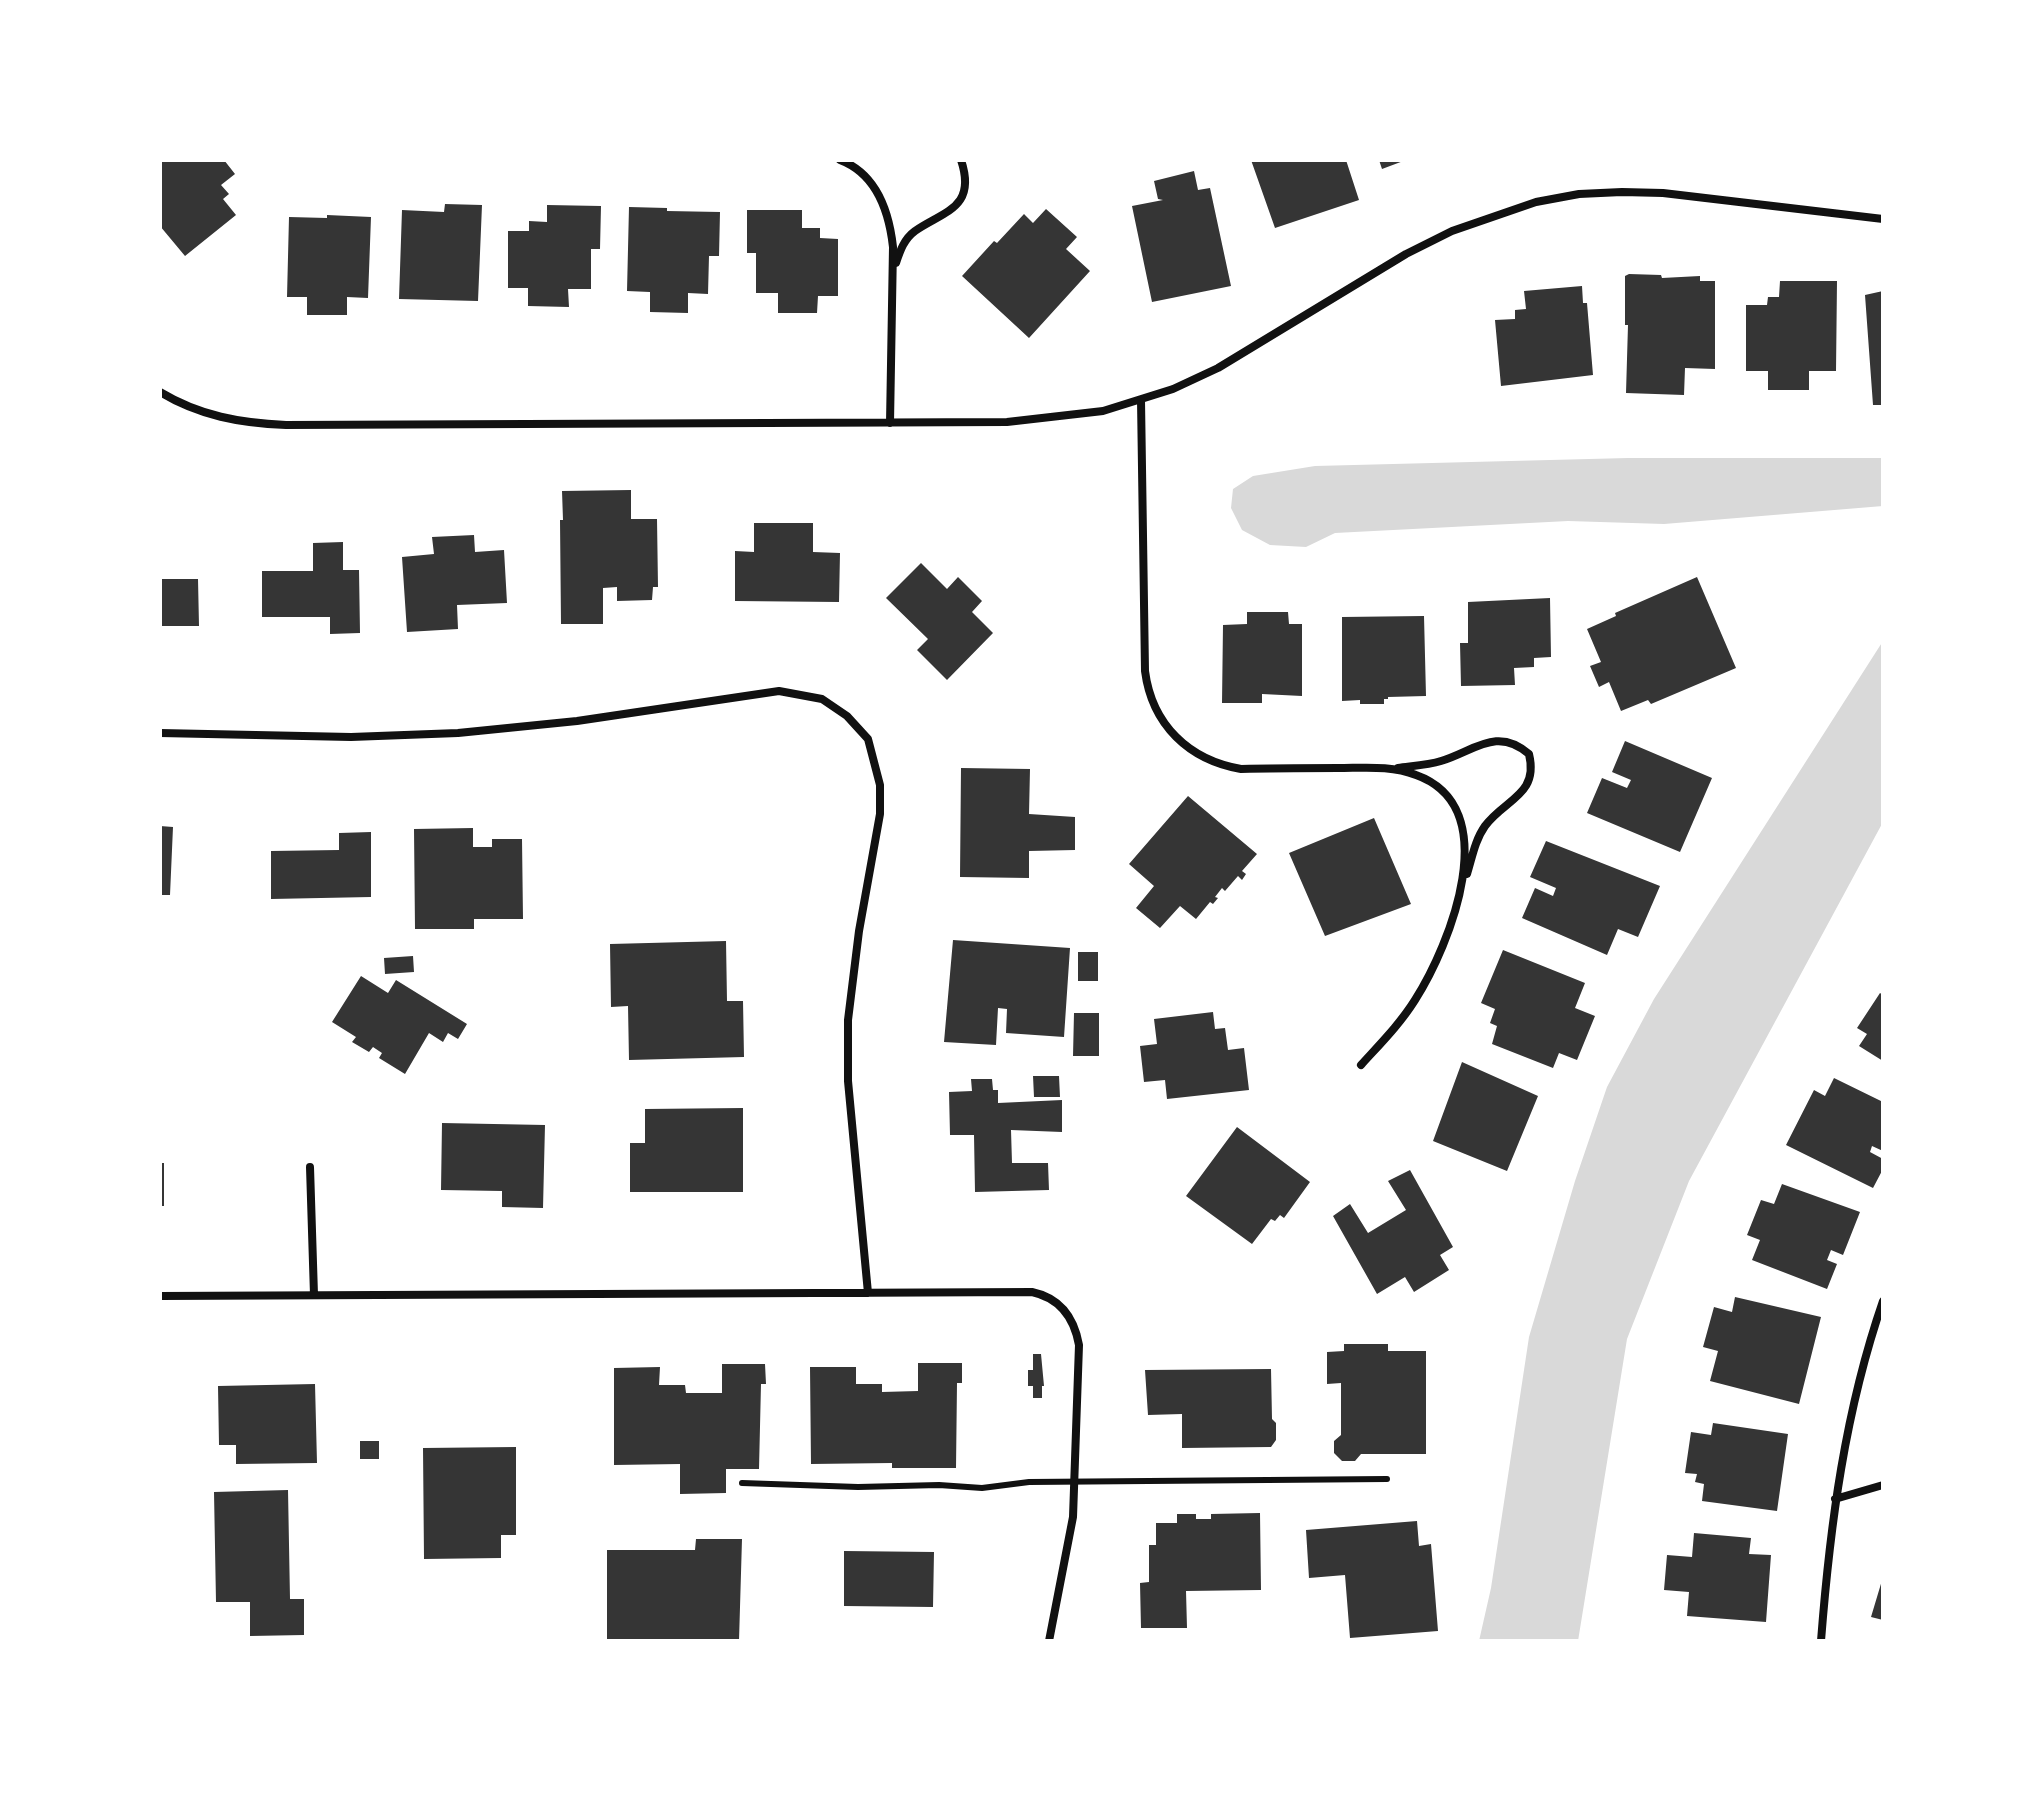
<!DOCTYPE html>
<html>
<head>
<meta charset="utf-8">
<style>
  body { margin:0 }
  #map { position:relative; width:2043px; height:1801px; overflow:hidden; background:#fff; font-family:Karla,sans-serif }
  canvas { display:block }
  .frame { position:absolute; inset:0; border:162px solid #fff; pointer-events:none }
</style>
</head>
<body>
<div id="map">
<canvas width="2043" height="1801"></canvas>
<div class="frame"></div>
</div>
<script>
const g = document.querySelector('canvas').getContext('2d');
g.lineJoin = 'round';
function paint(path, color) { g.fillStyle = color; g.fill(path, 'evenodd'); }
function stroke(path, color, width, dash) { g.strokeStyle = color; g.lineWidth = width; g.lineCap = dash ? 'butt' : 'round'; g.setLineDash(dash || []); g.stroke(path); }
paint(new Path2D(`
  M1628,458H1883V506L1664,524L1568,521L1335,533L1306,547L1270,545L1242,530L1231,508L1233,489L1253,476L1315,466Z
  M1883,641V822L1689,1181L1627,1339L1578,1641H1479L1491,1588L1529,1337L1575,1181L1607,1087L1654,999Z`), '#d9d9d9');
paint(new Path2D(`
  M160,160H224L235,174L221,185L229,194L223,199L236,215L185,256L160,226Z
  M1251,160H1346L1359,200L1275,228Z
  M1379,160H1406L1382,169Z
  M1194,171L1198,190L1210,188L1231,286L1152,302L1132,206L1163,200L1158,199L1154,181Z
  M445,204L482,205L478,301L399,299L402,210L444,212Z
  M547,205L601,206L600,249H591V289H568L569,307L528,306V288H508V231H529V221L547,222Z
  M629,207L667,208V211L720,212L719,256H709L708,294L688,293V313L650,312V292L627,291Z
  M1046,209L1077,237L1066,249L1090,271L1029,338L962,276L994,241L997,243L1024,214L1033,223Z
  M747,210H802V228H820V238L838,239V296H818L817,313H778V293H756V253H747Z
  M327,215L371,217L368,298L347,297V315H307V297H287L289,217L327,218Z
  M1629,274L1661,275L1662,278L1700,276V281H1715V369L1685,368L1684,395L1626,393L1628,325H1625V276Z
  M1780,281H1837L1836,371H1809V390H1768V371H1746V305H1767L1768,297H1779Z
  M1582,286L1583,303H1587L1593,375L1501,386L1495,320L1515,319V310L1526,309L1524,291Z
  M1883,291V405H1873L1865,295Z
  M631,490V519H657L658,587H653L652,600L617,601V587L603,588V624H561L560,520H563L562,491Z
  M754,523H813V552L840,553L839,602L735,601V551L754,552Z
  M474,535L475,552L504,550L507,603L457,605L458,629L407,632L402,557L434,554L432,537Z
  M343,542V570H359L360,633L330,634V617H262V571H313V543Z
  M921,563L947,589L958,577L982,601L972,612L993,633L947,680L917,650L928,639L886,598Z
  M1697,577L1736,668L1651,704L1648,700L1621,711L1609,682L1599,687L1590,666L1601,662L1587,629L1616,616L1615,613Z
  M160,579H198L199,626H160Z
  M1550,598L1551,657L1534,658V667L1514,668L1515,685L1461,686L1460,643H1468V602Z
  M1247,612H1288L1289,624H1302V696L1262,694V703H1222L1223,625L1247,624Z
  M1424,616L1426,696L1388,697V699H1384V704H1360V700L1342,701V617Z
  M1625,741L1712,778L1680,852L1587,813L1602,778L1627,788L1631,780L1612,772Z
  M961,768L1030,769L1029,814L1075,817V850L1029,851V878L960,877Z
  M1188,796L1257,854L1242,871L1246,874L1242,880L1238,876L1225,891L1222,888L1215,897L1218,898L1213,904L1210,902L1196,919L1180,906L1160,928L1136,908L1154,886L1129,864Z
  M1374,818L1411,904L1325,936L1289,853Z
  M160,826L173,827L170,895H160Z
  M473,828V847H492V839H522L523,919H474V929H415L414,829Z
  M371,832V897L271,899V851L339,850V833Z
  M1546,841L1660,886L1638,937L1618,929L1607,955L1522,918L1535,888L1553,896L1556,888L1530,877Z
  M953,940L1070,948L1064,1037L1006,1033L1007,1009L998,1008L996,1045L944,1042Z
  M726,941L727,1001H743L744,1057L629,1060L628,1006L611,1007L610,944Z
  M1503,950L1585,983L1575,1008L1595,1016L1577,1060L1559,1053L1553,1068L1492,1044L1497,1026L1490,1023L1495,1009L1481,1003Z
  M1078,952H1098V981H1078Z
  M413,956L414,972L385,974L384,958Z
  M361,976L388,993L396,980L467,1024L458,1039L448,1033L443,1042L429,1033L405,1074L379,1058L382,1053L373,1047L369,1052L352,1042L356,1037L332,1022Z
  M1880,993L1883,995V1061L1859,1046L1867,1034L1857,1028Z
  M1213,1012L1215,1029L1225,1028L1228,1050L1244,1048L1249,1090L1167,1099L1165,1080L1144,1082L1140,1046L1157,1044L1154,1019Z
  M1074,1013H1099V1056H1073Z
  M1462,1062L1538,1096L1507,1171L1433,1141Z
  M1033,1076H1059L1060,1097H1034Z
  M1834,1078L1883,1102V1151L1872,1146L1870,1152L1883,1159V1169L1873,1188L1786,1145L1814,1090L1825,1096Z
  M971,1079H992L993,1090H998V1103L1062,1100V1132L1011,1130L1012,1163H1048L1049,1190L975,1192L974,1135H950L949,1092L972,1091Z
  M743,1108V1192H630V1143H645V1109Z
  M442,1123L545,1125L543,1208L502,1207V1191L441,1190Z
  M1237,1127L1310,1182L1284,1218L1280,1215L1275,1221L1271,1219L1252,1244L1186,1196Z
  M160,1163H164V1206H160Z
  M1410,1170L1453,1247L1440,1255L1449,1270L1414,1292L1405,1277L1377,1294L1333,1216L1350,1204L1368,1233L1406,1210L1388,1181Z
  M1782,1184L1860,1212L1843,1255L1831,1250L1827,1260L1837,1264L1827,1289L1752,1260L1760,1240L1747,1235L1761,1200L1774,1204Z
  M1735,1297L1821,1317L1799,1404L1710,1381L1718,1351L1703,1347L1714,1307L1732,1312Z
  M1344,1344H1388V1351H1426V1454H1361L1355,1461H1342L1334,1453V1441L1341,1435V1383L1327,1384V1352L1344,1351Z
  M1033,1354H1041L1044,1386H1042V1398H1033V1386H1028V1370H1033Z
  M918,1363H962V1383H957L956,1468H892V1463L811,1464L810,1367H856V1384H882V1392L918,1391Z
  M722,1364H765L766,1384H761L759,1469H726V1493L680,1494V1464L614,1465V1368L660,1367L659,1385H685L686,1393H722Z
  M1271,1369L1272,1419L1276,1423V1440L1271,1447L1182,1448V1414L1148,1415L1145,1370Z
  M315,1384L317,1463L236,1464V1445H219L218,1386Z
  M1713,1423L1788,1434L1777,1511L1702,1501L1704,1484L1695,1482L1697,1474L1685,1473L1691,1432L1711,1435Z
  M360,1441H379V1459H360Z
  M516,1447V1535H501V1558L424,1559L423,1448Z
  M288,1490L290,1599H304V1635L250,1636V1602H216L214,1492Z
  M1260,1513L1261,1590L1186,1591L1187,1628H1141L1140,1583L1149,1582V1545H1156V1523H1177V1514H1196V1519H1211V1514Z
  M1417,1521L1419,1546L1431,1544L1438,1631L1350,1638L1345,1575L1309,1578L1306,1530Z
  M1694,1533L1751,1538L1749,1554L1771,1555L1766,1622L1687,1616L1689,1592L1664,1590L1667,1555L1692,1557Z
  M696,1539H742L739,1641H607V1550H695Z
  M844,1551L934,1552L933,1607L844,1606Z
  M1883,1577V1620L1871,1617Z`), '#353535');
stroke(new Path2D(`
  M742,1483L858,1487L939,1485L982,1488L1029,1482L1387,1479`), '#111', 6);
stroke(new Path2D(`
  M840,160C877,174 889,211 893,247L890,423
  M896,263C900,251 904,239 915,231C944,211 977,208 961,160
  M160,392C200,416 240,423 286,425L1007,422L1103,411L1173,389L1218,368L1406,254L1452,231L1536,202L1579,194L1622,192L1663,193L1883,219
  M1141,400L1145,671C1152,725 1189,760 1241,769C1273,768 1306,768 1338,768C1364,768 1391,765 1416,775C1506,807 1450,945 1415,1000C1400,1024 1380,1044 1361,1065
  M160,733L351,737L458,733L577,721L779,691L822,699L847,716L868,739L880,785V814L859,931L848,1020V1081L868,1293
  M1398,768C1412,766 1428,765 1441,761C1474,751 1497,726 1529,754C1539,795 1505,799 1485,826C1475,840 1472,858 1467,874
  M310,1167L314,1295
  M160,1296L1032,1292C1060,1298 1074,1317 1079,1345L1073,1517L1049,1641
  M1835,1499L1883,1485
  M1821,1641C1830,1525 1845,1411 1883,1301`), '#111', 8);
</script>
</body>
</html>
